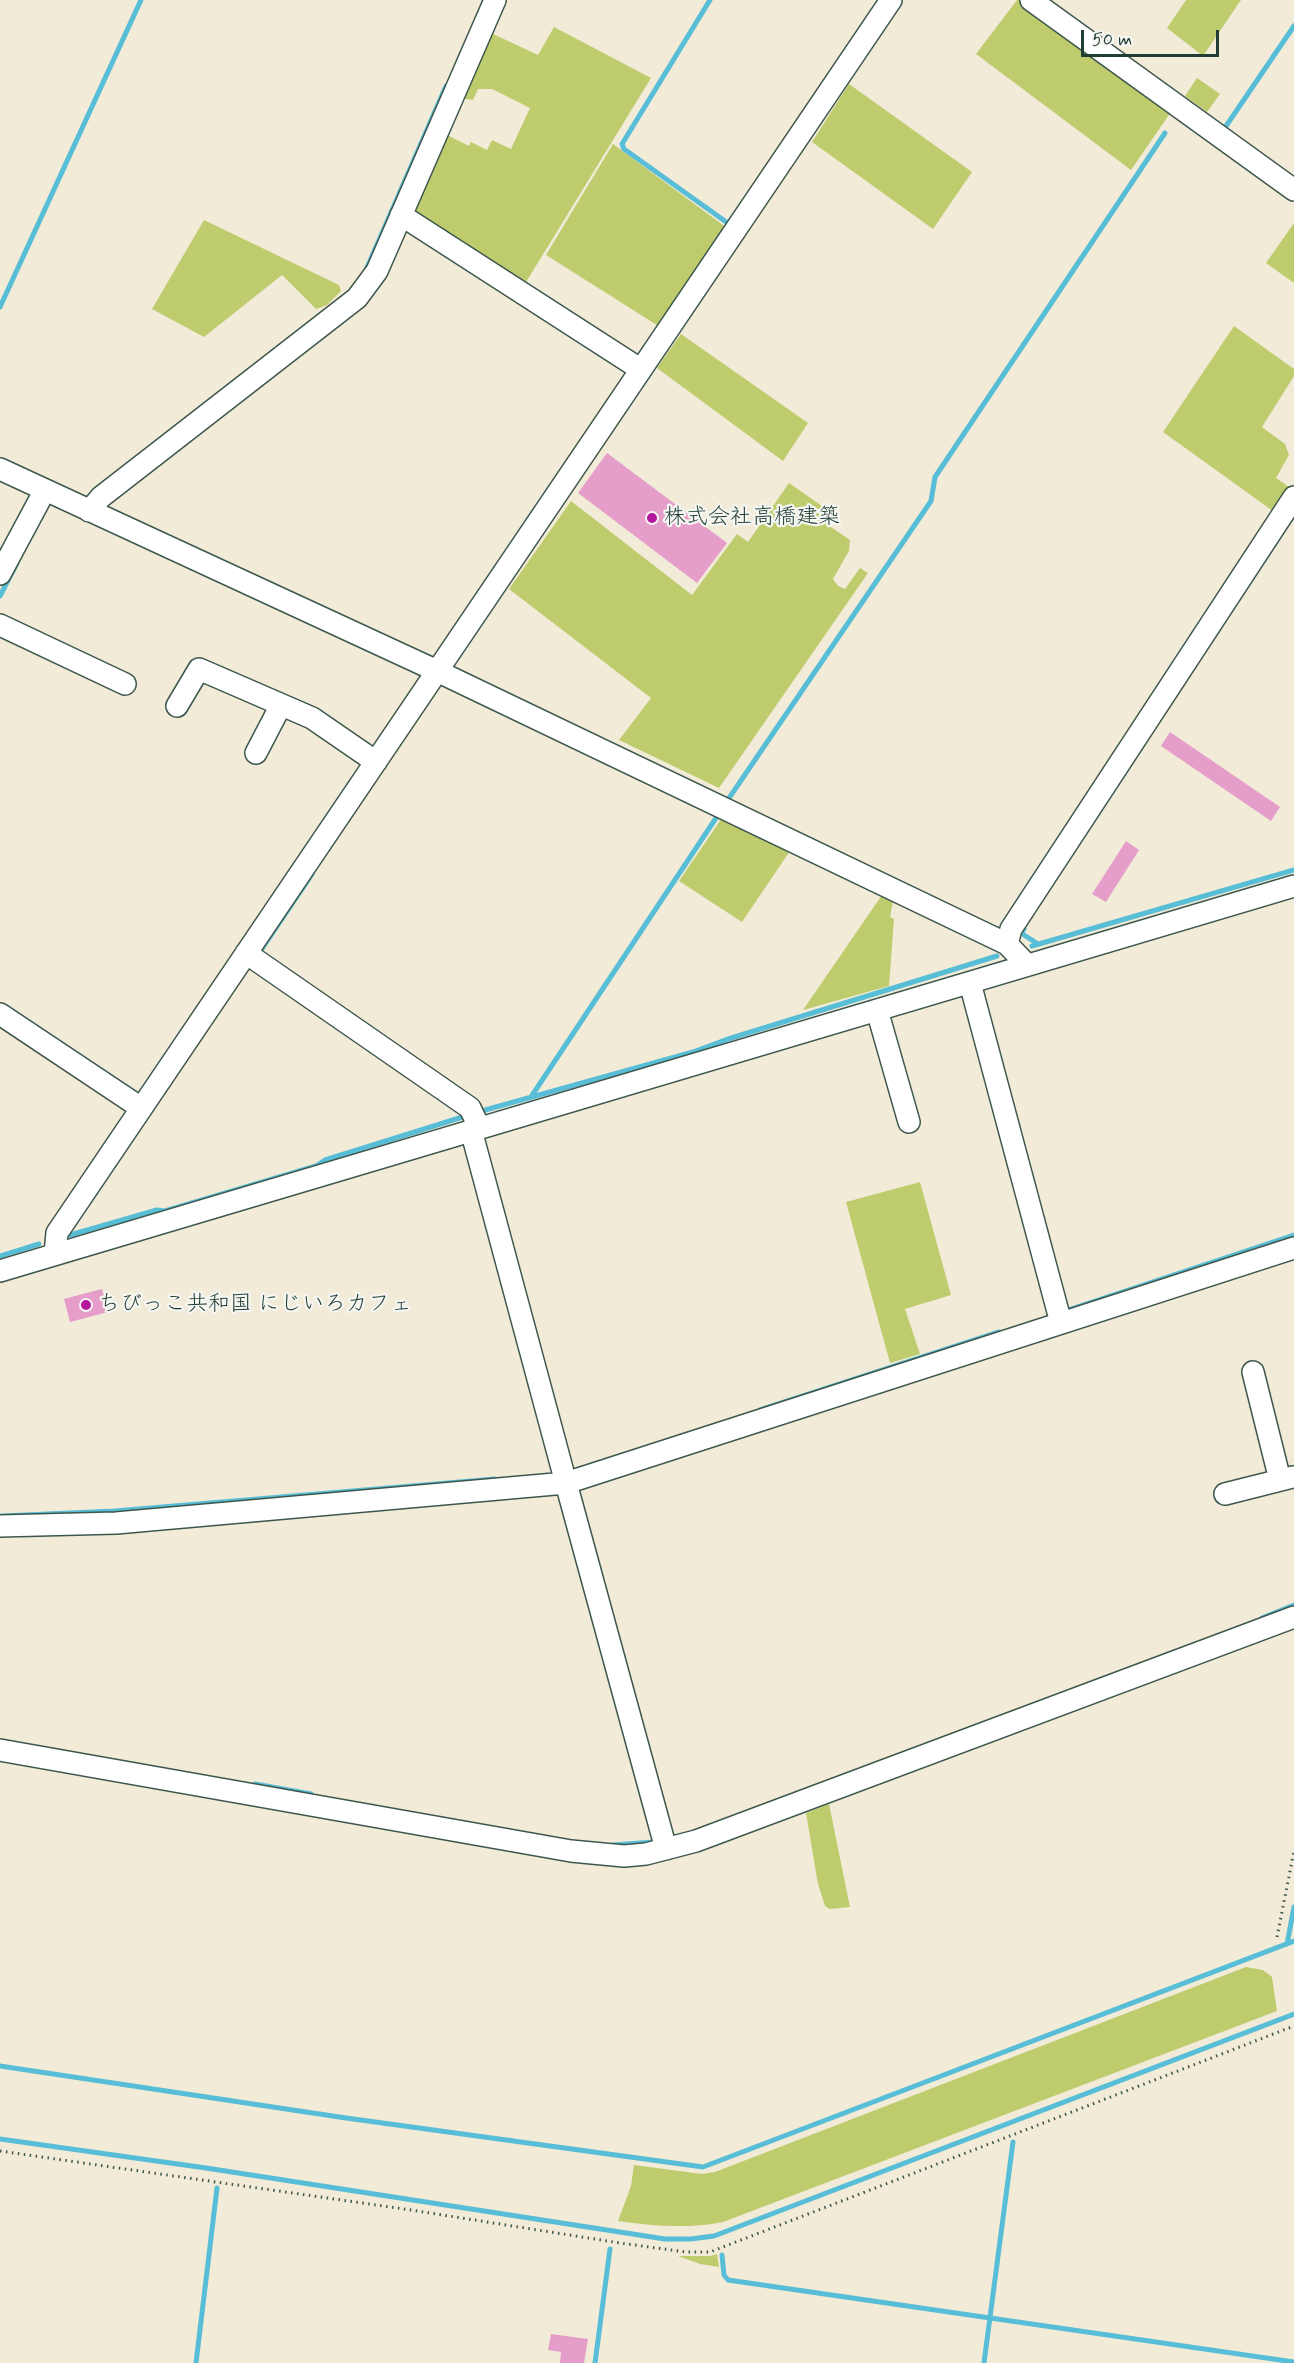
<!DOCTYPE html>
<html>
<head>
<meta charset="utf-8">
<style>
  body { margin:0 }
  #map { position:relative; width:1294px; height:2363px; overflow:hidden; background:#f1ebd8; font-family:Mynerve,sans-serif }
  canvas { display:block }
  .scale { position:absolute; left:1081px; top:30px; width:138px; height:27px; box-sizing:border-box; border:3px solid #1f3d34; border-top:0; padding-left:8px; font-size:18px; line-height:21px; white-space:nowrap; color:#1f3d34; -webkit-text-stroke:4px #f6f6f2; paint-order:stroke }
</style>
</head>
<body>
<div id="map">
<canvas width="1294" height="2363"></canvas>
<div class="scale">50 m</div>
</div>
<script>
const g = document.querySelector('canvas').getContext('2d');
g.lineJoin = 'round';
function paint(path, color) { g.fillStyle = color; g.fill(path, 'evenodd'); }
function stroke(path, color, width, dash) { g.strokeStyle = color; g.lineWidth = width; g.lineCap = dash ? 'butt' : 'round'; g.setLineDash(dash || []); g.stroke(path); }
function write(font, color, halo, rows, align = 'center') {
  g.font = font + ' Mynerve,"Klee One",sans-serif'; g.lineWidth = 4.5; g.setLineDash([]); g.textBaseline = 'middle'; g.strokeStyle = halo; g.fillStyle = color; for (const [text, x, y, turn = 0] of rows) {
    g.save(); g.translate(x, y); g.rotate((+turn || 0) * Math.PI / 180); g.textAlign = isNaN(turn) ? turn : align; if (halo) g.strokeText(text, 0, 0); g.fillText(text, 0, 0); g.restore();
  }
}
paint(new Path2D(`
  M1017,0H1023L1173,109L1131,170L976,54Z
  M1186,0H1241L1203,56L1167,28Z
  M554,27L651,78L523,287L408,214L445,134L469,146L471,142L487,150L492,140L511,149L530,108L492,89H478L473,100L459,98L489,32L538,55Z
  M1197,78L1220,94L1207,112L1185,96Z
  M849,84L972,172L933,229L812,142Z
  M613,144L727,228L660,327L546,255Z
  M204,220L339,285L341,291L327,305L316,309L282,275L204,337L152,309Z
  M1294,223V283L1266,263Z
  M1234,326L1294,369V376L1262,427L1285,444L1289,455L1276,478L1292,489L1277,514L1163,432Z
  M681,334L808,423L783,461L657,368Z
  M789,483L832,513L828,525L850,540L849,551L833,579L838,586L845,589L860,568L868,573L719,788L619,740L651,698L509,589L571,501L692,595L737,534L748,542Z
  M724,815L792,848L742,922L679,881Z
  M884,892L894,896L890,917L894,919L889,986L803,1010Z
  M920,1182L951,1295L905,1309L920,1354L890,1363L846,1202Z
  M829,1804L850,1907L830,1909L825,1906L818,1884L806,1813Z
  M1246,1967L1263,1970L1272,1977L1277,2011L723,2222C687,2229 654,2226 618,2221L631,2186L634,2165L702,2174L715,2172Z
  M717,2254L719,2267L700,2264L678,2256H710Z`), '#bfcc6e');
stroke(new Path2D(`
  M710,0L622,144L624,149L729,224
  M1224,129L1294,26
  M366,270L446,86
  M0,307L141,0
  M0,596L17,563
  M725,804L931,501L935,477L1165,133
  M1024,929L1021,933L1038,944
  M1032,946L1294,870
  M257,956L312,874
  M531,1097L720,812
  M478,1112L693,1052L728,1039L997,956
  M70,1235L157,1210L165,1211L316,1166L325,1160L469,1115
  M0,1256L39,1244
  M1062,1312L1294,1235
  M760,1410L999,1332
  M2,1516L115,1511L495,1479
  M1262,1618L1294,1605
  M255,1784L311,1794
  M613,1845L654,1842
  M1287,1944L1294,1907
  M0,2066L346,2118L703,2167L1294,1941
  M0,2139L206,2168L665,2239H691L714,2236L1294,2014
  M722,2255L724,2275L728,2280L1294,2362
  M196,2363L217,2188
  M595,2363L610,2249
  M984,2363L1013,2142`), '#58bdd6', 5);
paint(new Path2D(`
  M607,453L727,543L697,583L578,493Z
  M1170,732L1280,807L1271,821L1161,746Z
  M1126,841L1139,850L1106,902L1092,894Z
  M102,1289L108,1312L70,1322L64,1299Z
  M551,2334L588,2339L584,2363H560L561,2352L548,2350Z`), '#e59ec9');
const street = new Path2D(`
  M1031,0L1294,190
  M401,215L640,369
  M0,469L437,671L1007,944L1027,965
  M89,511L101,497L357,298L377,271L495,0
  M0,574L45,490
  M0,625L125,684
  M177,706L199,669L312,718L376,762
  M256,753L281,705
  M1007,944L1011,929L1294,497
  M246,953L470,1108L479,1127
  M970,983L1061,1323
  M877,1010L909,1122
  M0,1014L141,1108
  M55,1254L57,1233L891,0
  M0,1271L1294,886
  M1253,1372L1280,1480
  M1225,1494L1293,1477
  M0,1526L116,1523L566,1483L471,1130
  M0,1750L571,1851L624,1856L646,1854L696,1841L1294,1617
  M666,1849L566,1483L1294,1248`);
stroke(street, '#3e574d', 24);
stroke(new Path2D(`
  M1277,1937L1294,1851
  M0,2151L411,2210L620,2243L686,2252H710L1294,2026`), '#3e574d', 3, [1.5, 4.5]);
stroke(street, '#fff', 21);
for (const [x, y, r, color] of [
  [652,518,6,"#b5179e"],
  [86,1305,6,"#b5179e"]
]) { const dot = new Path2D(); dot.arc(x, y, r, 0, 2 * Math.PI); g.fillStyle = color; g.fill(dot); stroke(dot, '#f6f6f2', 2); }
write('22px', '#1f3d34', '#f6f6f2', [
  ["株式会社高橋建築",664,518],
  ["ちびっこ共和国 にじいろカフェ",98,1305]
], 'left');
</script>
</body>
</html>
